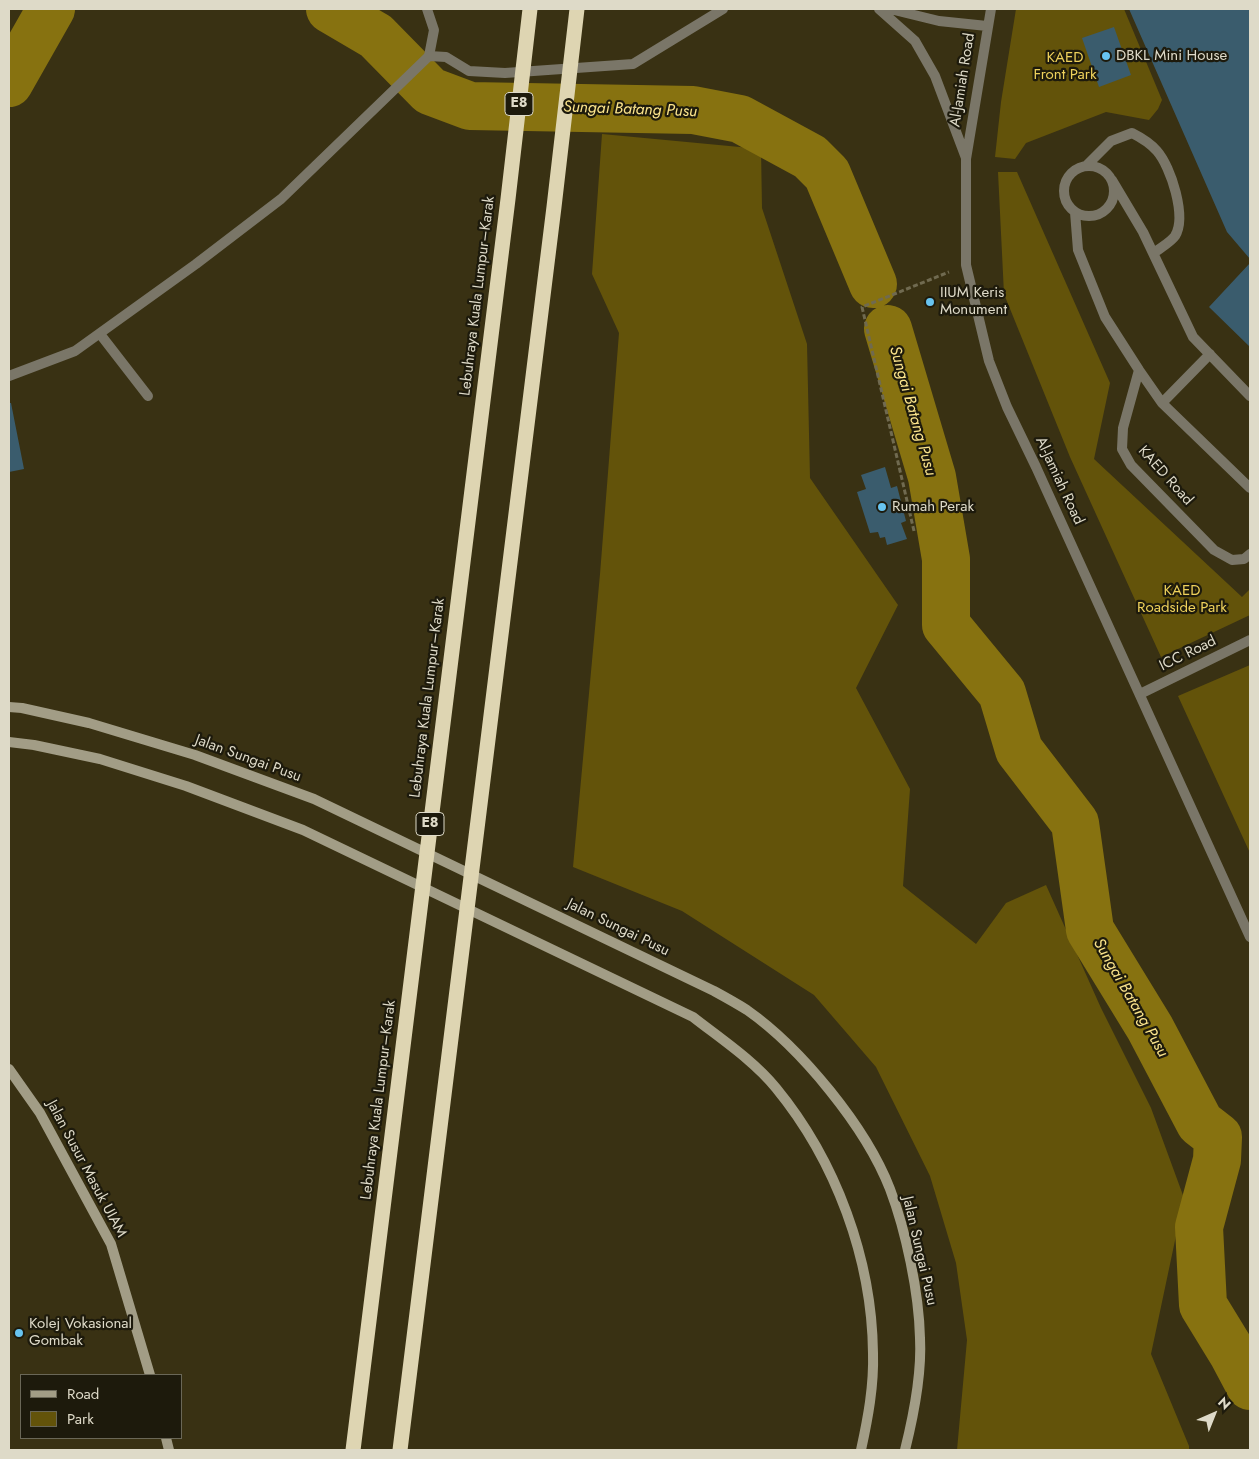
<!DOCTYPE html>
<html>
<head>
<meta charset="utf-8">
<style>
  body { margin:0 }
  #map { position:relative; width:1259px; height:1459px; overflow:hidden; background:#393113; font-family:Jost,sans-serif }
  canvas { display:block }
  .frame { position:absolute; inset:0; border:10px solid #dedac8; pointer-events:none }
  .legend { position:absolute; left:20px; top:1374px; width:162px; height:65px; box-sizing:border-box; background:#1d1a0c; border:1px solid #6a6757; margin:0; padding:6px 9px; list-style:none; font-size:15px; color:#dedac8 }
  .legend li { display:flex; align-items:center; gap:10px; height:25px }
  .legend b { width:25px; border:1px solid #6a6757 }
  .north { position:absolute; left:1189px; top:1389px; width:50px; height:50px; -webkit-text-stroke:4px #1d1a0c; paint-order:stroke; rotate:44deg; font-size:14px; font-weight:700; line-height:20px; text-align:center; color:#dedac8 }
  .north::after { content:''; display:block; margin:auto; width:18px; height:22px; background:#dedac8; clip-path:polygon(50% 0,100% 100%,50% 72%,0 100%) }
</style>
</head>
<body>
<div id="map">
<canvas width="1259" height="1459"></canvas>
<div class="frame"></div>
<ul class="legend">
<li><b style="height:6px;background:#a29d86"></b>Road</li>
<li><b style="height:14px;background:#63530a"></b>Park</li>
</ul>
<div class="north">N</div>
</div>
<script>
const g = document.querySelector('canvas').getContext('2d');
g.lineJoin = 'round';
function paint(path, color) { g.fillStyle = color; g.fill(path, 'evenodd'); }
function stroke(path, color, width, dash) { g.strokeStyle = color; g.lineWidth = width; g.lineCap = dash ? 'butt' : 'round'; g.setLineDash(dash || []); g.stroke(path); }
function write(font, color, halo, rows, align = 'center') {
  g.font = font + ' Jost,sans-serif'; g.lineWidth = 4.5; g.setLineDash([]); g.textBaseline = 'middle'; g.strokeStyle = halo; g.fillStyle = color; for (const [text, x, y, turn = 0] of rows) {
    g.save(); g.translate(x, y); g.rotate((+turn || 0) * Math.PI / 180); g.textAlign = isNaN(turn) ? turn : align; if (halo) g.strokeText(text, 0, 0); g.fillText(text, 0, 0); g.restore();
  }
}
paint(new Path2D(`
  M1016,9H1124L1162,100L1158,109L1149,120L1106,112L1026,143L1015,159L995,157L1001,102Z
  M602,134L761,149L762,208L807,344L810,478L898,605L856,688L910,789L903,886L976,944L1006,903L1046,885L1101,1008L1151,1108L1184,1198L1151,1354L1189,1446V1450H957L967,1340L956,1263L930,1176L876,1067L814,995L682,911L573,867L600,574L619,333L592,274Z
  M998,172H1017L1110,383L1094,459L1242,597L1250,589V615L1161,657L1070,457L1004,294Z
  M1250,665V853L1178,696Z`), '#63530a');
stroke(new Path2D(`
  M330,9L376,36L430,91L470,106L693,110L740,119L810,157L827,174L873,284
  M9,83L51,9
  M888,329L932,477L946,559V625L1002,693L1019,750L1075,823L1090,930L1150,1028L1200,1123L1218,1137L1217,1160L1199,1227L1203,1305L1233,1354L1250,1386`), '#877210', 48);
paint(new Path2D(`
  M1129,9H1250V259L1227,232Z
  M1114,27L1131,75L1099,87L1082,38Z
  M1250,263V347L1209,307Z
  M9,403H11L24,469L9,472Z
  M885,467L891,488L897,486L906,521L901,523L907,539L887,545L885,537L880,538L878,532L870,533L857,492L866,489L861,475Z`), '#3a5c6d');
stroke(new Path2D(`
  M914,531L862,307L949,272`), '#706a50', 3, [5, 2.5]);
stroke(new Path2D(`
  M427,9L434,30L429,56
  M1087,165L1111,141L1132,133C1142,138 1150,143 1157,151C1171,167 1187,217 1175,236C1171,242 1160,248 1154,253
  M1064 191a25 25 0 1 1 50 0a25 25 0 1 1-50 0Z
  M1112,180L1143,232L1193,337L1250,396
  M1075,212L1078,250L1105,317L1139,370L1162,403
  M100,334L148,396
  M1210,354L1162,403L1250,488
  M1139,370L1123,428L1122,449L1131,465L1214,550L1232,560L1244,559L1250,554
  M1140,694L1250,640`), '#7a7668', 10);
stroke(new Path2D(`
  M879,9L915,41L935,76L966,158
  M890,9L939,21L987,26
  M991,9L966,159V265L989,361L1007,407L1036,467L1250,937
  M9,376L75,351L196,264L281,199L429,56L446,57L469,71L505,73L633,64L723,9`), '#7a7668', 10);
stroke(new Path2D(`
  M9,707L22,708L89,723L195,755L314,799L714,991C725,997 736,1003 747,1010C801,1048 866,1127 890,1189C906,1231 919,1293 920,1338C922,1375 914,1414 905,1450
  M9,742L34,745L100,759L186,786L303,830L693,1017C721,1039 753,1060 776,1088C836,1161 872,1259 873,1353C874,1386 868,1418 861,1450
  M9,1069L40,1113L111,1244L150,1375
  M166,1438L169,1450`), '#a29d86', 10);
stroke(new Path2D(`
  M353,1450L508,199L530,9
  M400,1450L554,207L577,9`), '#ded5b2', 15);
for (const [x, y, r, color] of [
  [1106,56,5,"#68c4f0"],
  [930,302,5,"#68c4f0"],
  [882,507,5,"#68c4f0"],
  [19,1333,5,"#68c4f0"]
]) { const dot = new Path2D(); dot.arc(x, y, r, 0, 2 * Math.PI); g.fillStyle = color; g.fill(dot); stroke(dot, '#1d1a0c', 2); }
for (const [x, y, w] of [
  [519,104,28],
  [430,824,28]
]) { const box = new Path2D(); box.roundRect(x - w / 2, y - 11.5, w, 23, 4); g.fillStyle = '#1d1a0c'; g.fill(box); stroke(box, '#dedac8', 1); }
write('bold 14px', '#dedac8', null, [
  ["E8",519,104],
  ["E8",430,824]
]);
write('15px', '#dedac8', '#1d1a0c', [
  ["DBKL Mini House",1116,56],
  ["IIUM Keris",940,293],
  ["Monument",940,310],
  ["Rumah Perak",892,507],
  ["Kolej Vokasional",29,1324],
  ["Gombak",29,1341]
], 'left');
write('15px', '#eed15b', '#1d1a0c', [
  ["KAED",1065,58],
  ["Front Park",1065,75],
  ["KAED",1182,591],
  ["Roadside Park",1182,608]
]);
write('15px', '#dedac8', '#1d1a0c', [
  ["Al-Jamiah Road",963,80,-81],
  ["Lebuhraya Kuala Lumpur–Karak",478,296,-83],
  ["KAED Road",1165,476,48],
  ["Al-Jamiah Road",1059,481,65],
  ["ICC Road",1188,654,-26],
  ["Lebuhraya Kuala Lumpur–Karak",428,698,-83],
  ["Jalan Sungai Pusu",248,759,20],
  ["Jalan Sungai Pusu",618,928,26],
  ["Lebuhraya Kuala Lumpur–Karak",379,1100,-83],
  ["Jalan Susur Masuk UIAM",86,1169,62],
  ["Jalan Sungai Pusu",919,1251,77]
]);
write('italic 16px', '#fbe48b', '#1d1a0c', [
  ["Sungai Batang Pusu",630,110,2],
  ["Sungai Batang Pusu",912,411,74],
  ["Sungai Batang Pusu",1130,998,60]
]);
</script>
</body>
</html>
